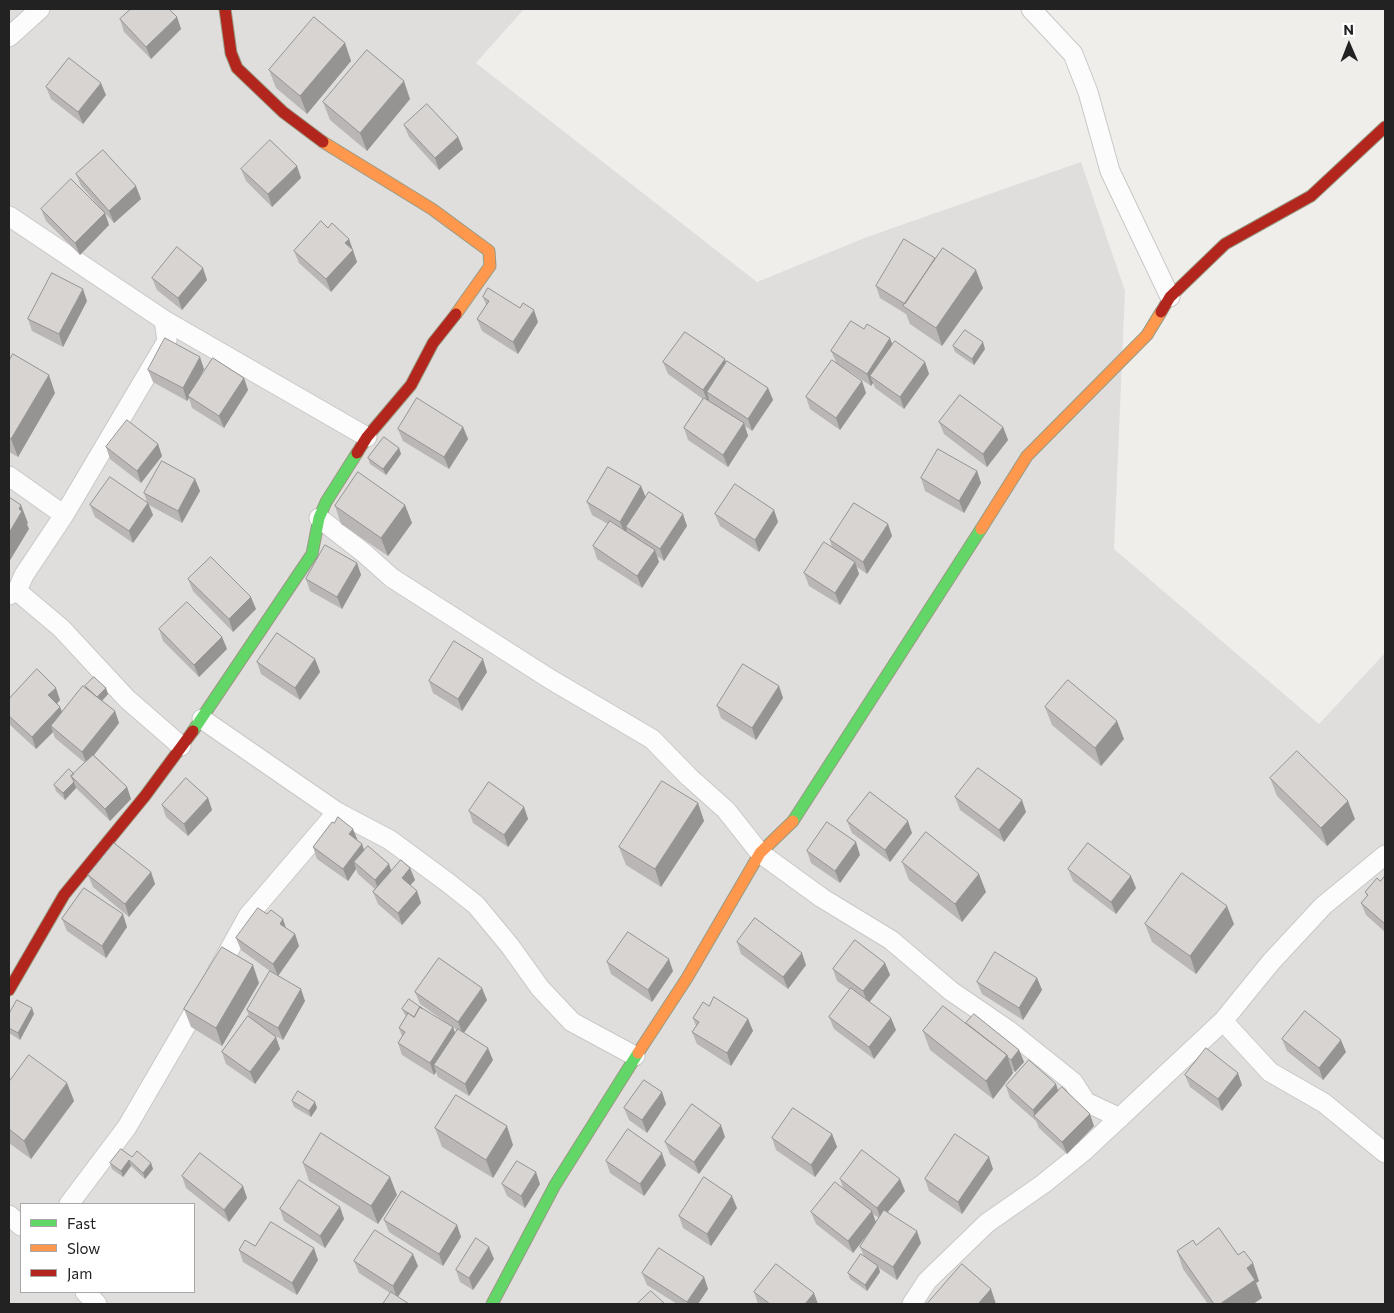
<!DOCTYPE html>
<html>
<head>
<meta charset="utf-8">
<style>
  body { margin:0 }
  #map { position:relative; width:1394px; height:1313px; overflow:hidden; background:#f0eeeb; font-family:Commissioner,sans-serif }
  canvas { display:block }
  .frame { position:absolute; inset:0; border:10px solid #222; pointer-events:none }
  .legend { position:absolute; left:20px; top:1203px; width:175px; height:90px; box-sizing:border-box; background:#fff; border:1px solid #a7a7a7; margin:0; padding:6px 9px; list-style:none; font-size:15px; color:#222 }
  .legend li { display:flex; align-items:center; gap:10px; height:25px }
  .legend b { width:25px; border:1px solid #a7a7a7 }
  .north { position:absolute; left:1324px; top:20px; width:50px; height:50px; -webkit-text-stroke:4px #fff; paint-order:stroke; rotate:359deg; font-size:14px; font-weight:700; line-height:20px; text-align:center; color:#222 }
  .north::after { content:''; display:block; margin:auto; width:18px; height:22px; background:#222; clip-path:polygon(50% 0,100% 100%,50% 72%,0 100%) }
</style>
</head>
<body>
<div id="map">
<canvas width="1394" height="1313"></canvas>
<div class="frame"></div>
<ul class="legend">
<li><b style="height:6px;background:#63d668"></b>Fast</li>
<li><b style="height:6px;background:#ff974d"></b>Slow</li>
<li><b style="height:6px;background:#b3261e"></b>Jam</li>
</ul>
<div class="north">N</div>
</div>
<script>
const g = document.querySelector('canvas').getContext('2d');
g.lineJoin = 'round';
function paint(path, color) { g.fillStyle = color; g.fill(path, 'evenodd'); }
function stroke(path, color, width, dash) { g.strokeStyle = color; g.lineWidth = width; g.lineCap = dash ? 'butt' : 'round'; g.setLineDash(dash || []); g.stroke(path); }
paint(new Path2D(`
  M9,9H524L476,63L757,282L867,237L1081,162L1125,291L1114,549L1319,724L1385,653V1304H9ZM21,1204H194V1292H21Z`), '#dfdedc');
const street = new Path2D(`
  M1031,9L1073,54L1088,92L1110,171L1170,297
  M9,37L40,9
  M9,216L164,320L367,437
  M9,476L64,515
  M319,518L364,553L392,578L550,679L652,739L689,777L726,810L760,853L822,898L891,940L951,991L1008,1030L1073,1082L1086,1102L1120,1118
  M17,591L61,628L127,699L181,746
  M9,595L17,591L24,575L64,515L167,341L164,320
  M202,719L337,812L390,840L447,882L476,905L510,946L540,988L572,1022L635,1056
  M216,974L248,916L337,812
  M1223,1021L1270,1072L1324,1103L1385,1153
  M69,1204L127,1127L201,1000
  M9,1215L21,1226
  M85,1292L97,1304
  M912,1304L927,1281L987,1223L1043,1184L1084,1151L1223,1021L1271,962L1323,906L1385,855`);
const fast = new Path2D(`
  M193,731L312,554L319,518L326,502L357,453
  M793,821L981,529
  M492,1304L555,1185L638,1053`);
const slow = new Path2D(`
  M323,142L432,209L489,251L490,266L456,314
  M981,529L1027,456L1147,335L1161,312
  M638,1053L687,978L760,853L793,821`);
const jam = new Path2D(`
  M225,9L231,53L237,68L283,112L323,142
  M1161,312L1170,297L1225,244L1311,196L1385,127
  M357,453L367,437L411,385L433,343L456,314
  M9,990L64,895L145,796L193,731`);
stroke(street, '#c9c8c7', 21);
stroke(fast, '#999a82', 13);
stroke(slow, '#999a82', 13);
stroke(jam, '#999a82', 13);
stroke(street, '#fdfcfc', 19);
stroke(fast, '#63d668', 11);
stroke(slow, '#ff974d', 11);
stroke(jam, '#b3261e', 11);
paint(new Path2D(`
  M177,17L181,29L151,59L124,32L120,19Z
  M345,43L351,61L307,114L276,88L269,70Z
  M46,87L106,95L83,124L51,99Z
  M410,99L367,151L330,120L323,102Z
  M404,125L458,137L463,149L439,170L409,137Z
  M297,166L301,178L272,207L246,181L241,169Z
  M76,174L141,199L114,223L105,213L109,225L80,255L46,221L41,209L104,212L81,186Z
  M328,228L349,239L357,262L331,292L299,263L294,251Z
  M935,258V259L983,288L942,346L910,324L906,314L880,298L876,286Z
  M152,278L207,280L182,310L157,290Z
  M483,297L538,322L518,354L482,331L477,319L486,305Z
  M87,301L63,347L32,331L28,319Z
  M864,329L925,362L929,374L904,409L875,388L873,383L871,386L843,367L862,381L866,393L840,430L810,409L806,397L836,362L831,351Z
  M953,346L985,349L974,365L955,352Z
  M9,361L55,393L18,457L9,452Z
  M663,362L726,363L768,388L773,400L752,431L745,426L748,436L728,467L688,440L684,428L703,399L668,374Z
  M204,369L200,377L244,378L248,390L224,428L192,408L189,398L187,401L153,382L148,370Z
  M939,422L1003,427L1008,440L987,467L944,434Z
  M463,427L468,439L449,469L403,441L398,429Z
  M158,444L162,456L141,483L110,459L106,447Z
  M399,448L401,454L386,475L370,464L368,458Z
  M977,471L981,483L964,513L925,491L921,478Z
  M195,479L200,491L182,523L149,505L153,515L133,543L95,517L90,505L147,502L144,493Z
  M641,486L646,498L687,526L664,561L657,556L659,562L642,588L597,559L593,546L608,524L592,515L587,502Z
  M405,505L412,523L388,556L341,524L335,506Z
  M774,510L778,522L759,552L720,526L715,514Z
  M888,524L892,536L867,574L857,567L859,574L840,605L809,586L804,573L832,548L830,540Z
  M357,563L361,575L342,609L310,591L306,579Z
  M188,579L256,609L233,632L193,591Z
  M159,629L222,637L227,649L199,677L163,641Z
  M315,659L320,672L300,700L261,674L257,662Z
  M487,672L462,711L433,693L429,681Z
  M779,686L783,698L756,740L721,718L717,706Z
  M85,687L106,688L108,694L102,701L115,711L119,723L94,755L127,787L131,799L110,821L76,788L65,800L56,791L54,785L74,774L85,763L55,738L53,732L36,749L9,724V699L60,700L57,703L60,707L62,712Z
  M1045,707L1124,739L1101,766L1052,725Z
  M1270,778L1355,819L1327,846L1277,796Z
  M955,797L1026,812L1004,842L960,810Z
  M208,798L212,810L188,836L166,817L162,805Z
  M698,803L704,821L661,887L626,865L619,847Z
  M524,807L528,819L508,847L473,823L469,811Z
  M847,821L912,833L890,862L852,833Z
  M357,840L362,844L364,850L389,864L391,871L410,868L415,880L410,885L417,891L421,903L402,925L378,904L373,892L375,889L358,874L356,869L348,881L317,859L313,847Z
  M807,851L860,855L840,883L811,863Z
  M902,862L986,892L962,922L909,880Z
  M1068,869L1136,888L1116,914L1073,881Z
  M151,872L155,884L129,917L93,887L88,875Z
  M1385,876V932L1366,915L1361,903L1367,896L1365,892L1380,881Z
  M62,919L127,927L106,958L67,931Z
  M1145,924H1234L1196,974L1152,942Z
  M286,928L295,934L299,946L278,976L305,1001L283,1040L275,1036L280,1049L255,1084L226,1064L222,1052L249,1017L247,1010L274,974L241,950L236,938Z
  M737,942L806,965L788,989L741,954Z
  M607,962L673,971L652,1002L611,974Z
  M885,963L890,975L869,1002L896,1030L874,1059L834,1029L829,1017L850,990L837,981L833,969Z
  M1037,978L1042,990L1023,1020L982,994L977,982Z
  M259,983L222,1046L191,1027L184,1009Z
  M415,992L487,1000L464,1033L493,1060L469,1096L438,1077L436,1072L434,1075L402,1055L398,1043L402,1036L399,1028L406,1016L405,1015L402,1009H423L453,1027L455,1033L457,1030L420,1004Z
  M709,1006L748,1019L753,1031L731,1066L697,1044L692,1032L696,1026L693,1018Z
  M9,1014H34L20,1040L9,1033Z
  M966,1023L1019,1050L1024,1062L1015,1072L1012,1070L1013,1073L993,1099L930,1050L923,1031Z
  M1282,1039L1346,1052L1323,1080L1287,1051Z
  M1185,1075L1242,1085L1222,1111L1190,1087Z
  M9,1082L67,1083L74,1101L31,1159L9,1143Z
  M1006,1086L1058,1091L1094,1126L1067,1154L1039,1128L1036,1121L1010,1098Z
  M662,1092L666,1104L647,1133L629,1120L624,1108Z
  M292,1101L315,1102L317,1108L311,1117L294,1107Z
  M435,1128L513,1145L493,1178L442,1147Z
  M832,1134L837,1147L815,1177L776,1150L772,1138Z
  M725,1137L699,1174L670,1154L665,1142Z
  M132,1157L151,1163L153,1169L145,1179L131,1166L123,1177L112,1169L110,1163Z
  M606,1161L666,1165L644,1196L610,1173Z
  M303,1163L397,1195L378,1224L309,1181Z
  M993,1169L962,1214L929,1191L925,1179Z
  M182,1176L247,1198L229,1222L186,1188Z
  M840,1179L905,1191L888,1212L921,1243L897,1280L879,1268L880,1272L867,1291L850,1279L848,1273L864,1256L860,1247L873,1227L853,1253L816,1224L811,1212L843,1188ZM873,1214L879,1218L876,1222Z
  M502,1184H540L525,1208L507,1196Z
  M340,1207L344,1219L325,1248L284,1221L280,1209Z
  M737,1208L711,1246L683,1228L679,1216Z
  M384,1220L457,1225L461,1237L443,1266L389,1232Z
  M1196,1245L1238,1255L1259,1281L1256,1283L1262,1298L1253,1304H1208L1183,1269L1177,1251Z
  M255,1246L318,1260L297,1295L243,1262L239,1250Z
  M494,1259L473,1290L460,1282L456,1270Z
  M354,1261L418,1266L398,1297L390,1293L359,1273Z
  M642,1273L704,1277L708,1289L698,1304H677L647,1285Z
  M754,1292L818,1304H758Z`), '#b9b6b5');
paint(new Path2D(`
  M177,17L181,29L151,59L146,47Z
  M345,43L351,61L307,114L300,96Z
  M404,81L410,99L367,151L360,133Z
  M101,83L106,95L83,124L78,112Z
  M458,137L463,149L439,170L435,158Z
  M297,166L301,178L272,207L268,194Z
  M136,186L141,199L114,223L109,211Z
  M105,213L109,225L80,255L75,243Z
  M349,239L357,262L331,292L326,279L345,243Z
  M203,268L207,280L182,310L178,298Z
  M976,270L983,288L942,346L936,328Z
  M83,289L87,301L63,347L59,334Z
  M534,310L538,322L518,354L513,342Z
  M890,338L895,351L870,376L873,383L871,386L867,374Z
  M983,342L985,349L974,365L972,359Z
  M200,357L204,369L189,397L188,396L189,398L187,401L183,388Z
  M725,359L729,372L707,392L709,400L708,402L703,390Z
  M925,362L929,374L904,409L900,397Z
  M49,375L55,393L18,457L11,439Z
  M244,378L248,390L224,428L219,416Z
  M862,381L866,393L840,430L836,418Z
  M768,388L773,400L752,431L748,419Z
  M744,423L748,436L728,467L723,455Z
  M463,427L468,439L449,469L444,457Z
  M1003,427L1008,440L987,467L983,454Z
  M158,444L162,456L141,483L137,471Z
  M399,448L401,454L386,475L383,469Z
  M977,471L981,483L964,513L959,501Z
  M195,479L200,491L182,523L178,511Z
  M641,486L646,498L626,527L627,530L625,534L620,522Z
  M148,503L153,515L133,543L129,531Z
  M21,505L28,523L27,524L29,529L9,562V533L19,509Z
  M405,505L412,523L388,556L381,538Z
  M774,510L778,522L759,552L755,540Z
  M683,514L687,526L664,561L660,549Z
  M888,524L892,536L867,574L863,562Z
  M655,550L659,562L642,588L637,576Z
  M855,562L859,574L840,605L835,593Z
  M357,563L361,575L342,609L337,597Z
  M251,597L256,609L233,632L229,619Z
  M222,637L227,649L199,677L194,665Z
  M315,659L320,672L300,700L295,688Z
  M483,659L487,672L462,711L458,699Z
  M779,686L783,698L756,740L752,728Z
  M56,688L60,700L53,708L48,695Z
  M106,688L108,694L99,704L97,698Z
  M60,707L65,719L51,726L53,732L36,749L32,737Z
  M115,711L119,723L87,764L82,752Z
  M1117,721L1124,739L1101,766L1095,748Z
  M74,782L76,788L65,800L63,793Z
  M127,787L131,799L110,821L105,809Z
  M208,798L212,810L188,836L184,824Z
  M1022,800L1026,812L1004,842L999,830Z
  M1348,801L1355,819L1327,846L1321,828Z
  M698,803L704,821L661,887L655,869Z
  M524,807L528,819L508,847L504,835Z
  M908,821L912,833L890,862L885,850Z
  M353,829L358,841L349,834Z
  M856,842L860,855L840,883L835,871Z
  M362,844L366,856L354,862L356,869L348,881L343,869Z
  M389,864L393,876L379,892L375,880Z
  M410,868L415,880L406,890L402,878Z
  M151,872L155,884L129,917L125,904Z
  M979,874L986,892L962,922L955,904Z
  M1131,876L1136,888L1116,914L1111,902Z
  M417,891L421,903L402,925L398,913Z
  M1227,906L1234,924L1196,974L1190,956Z
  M123,914L127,927L106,958L102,946Z
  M283,919L287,931L280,924Z
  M295,934L299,946L278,976L273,964Z
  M802,953L806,965L788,989L783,977Z
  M669,959L673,971L652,1002L648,990Z
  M885,963L890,975L868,1004L863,991Z
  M253,965L259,983L222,1046L216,1028Z
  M1037,978L1042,990L1023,1020L1019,1008Z
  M482,988L487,1000L463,1034L458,1022Z
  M301,989L305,1001L283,1040L278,1028Z
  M32,1008L34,1014L20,1040L18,1033Z
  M891,1018L896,1030L874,1059L869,1047Z
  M748,1019L753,1031L731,1066L727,1053Z
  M453,1027L457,1039L434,1065L436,1072L434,1075L430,1063Z
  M276,1037L280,1049L255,1084L250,1072Z
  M1341,1040L1346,1052L1323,1080L1319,1068Z
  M488,1048L493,1060L469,1096L465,1084Z
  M1019,1050L1024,1062L1015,1072L1011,1060Z
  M1007,1055L1013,1073L993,1099L986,1081Z
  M1238,1073L1242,1085L1222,1111L1218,1099Z
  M67,1083L74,1101L31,1159L24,1141Z
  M1056,1084L1060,1096L1035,1117L1033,1110Z
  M662,1092L666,1104L647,1133L642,1120Z
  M315,1102L317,1108L311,1117L309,1111Z
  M1090,1114L1094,1126L1067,1154L1062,1142Z
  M721,1125L725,1137L699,1174L694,1162Z
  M507,1126L513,1145L493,1178L486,1160Z
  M832,1134L837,1147L815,1177L811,1165Z
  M662,1153L666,1165L644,1196L640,1184Z
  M989,1157L993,1169L962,1214L958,1202Z
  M129,1160L131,1166L123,1177L121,1171Z
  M151,1163L153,1169L145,1179L143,1173Z
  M536,1172L540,1184L525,1208L521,1196Z
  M390,1177L397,1195L378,1224L371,1206Z
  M900,1179L905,1191L881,1220L877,1208Z
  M243,1186L247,1198L229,1222L224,1210Z
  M732,1196L737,1208L711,1246L707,1234Z
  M340,1207L344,1219L325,1248L320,1236Z
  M872,1211L876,1223L853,1253L848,1241Z
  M457,1225L461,1237L443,1266L439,1254Z
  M917,1231L921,1243L897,1280L893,1267Z
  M489,1247L494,1259L473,1290L469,1278Z
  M314,1248L318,1260L297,1295L292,1283Z
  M413,1254L418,1266L397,1298L393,1286Z
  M1253,1263L1259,1281L1256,1283L1262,1298L1253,1304H1220L1247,1268Z
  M878,1266L880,1272L867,1291L865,1285Z
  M704,1277L708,1289L698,1304H688L687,1302Z
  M991,1289L996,1304H978Z
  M814,1293L818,1304H805Z`), '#969493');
const building = new Path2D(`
  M131,9H169L177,17L146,47L120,19Z
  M314,17L345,43L300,96L269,70Z
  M367,50L404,81L360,133L323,102Z
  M69,58L101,83L78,112L46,87Z
  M427,104L458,137L435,158L404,125Z
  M270,140L297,166L268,194L241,169Z
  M103,150L136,186L109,211L76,174Z
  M71,179L105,213L75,243L41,209Z
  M321,221L328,228L332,223L349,239L345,243L353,250L326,279L294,251Z
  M904,239L935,258L922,278L905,304L876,286Z
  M177,247L203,268L178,298L152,278Z
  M943,248L976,270L936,328L903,306Z
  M52,273L83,289L59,334L28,319Z
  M488,288L520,308L523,303L534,310L513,342L477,319L489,301L483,297Z
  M851,321L864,329L867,324L890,338L867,374L831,351Z
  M965,330L983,342L972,359L953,346Z
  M685,332L725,359L703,390L663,362Z
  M165,338L200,357L183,388L148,370Z
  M895,341L925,362L900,397L870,376Z
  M13,354L49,375L11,439L9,437V361Z
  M213,358L244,378L219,416L188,396Z
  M832,360L862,381L836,418L806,397Z
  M727,361L768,388L748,419L707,392Z
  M960,395L1003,427L983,454L939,422Z
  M417,398L463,427L444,457L398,429Z
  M704,398L744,423L723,455L684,428Z
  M127,420L158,444L137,471L106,447Z
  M384,437L399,448L383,469L368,458Z
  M938,449L977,471L959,501L921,478Z
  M162,461L195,479L178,511L144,493Z
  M608,467L641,486L620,522L587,502Z
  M358,472L405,505L381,538L335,506Z
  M110,477L148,503L129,531L90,505Z
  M735,484L774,510L755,540L715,514Z
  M649,492L683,514L660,549L626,527Z
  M9,497L21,505L19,509L22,511L9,533Z
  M854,503L888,524L863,562L830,540Z
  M610,521L655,550L637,576L593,546Z
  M824,542L855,562L835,593L804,573Z
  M325,545L357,563L337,597L306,579Z
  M211,557L251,597L229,619L188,579Z
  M187,602L222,637L194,665L159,629Z
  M277,633L315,659L295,688L257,662Z
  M454,641L483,659L458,699L429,681Z
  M743,664L779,686L752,728L717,706Z
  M37,669L56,688L48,695L60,707L32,737L9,716V699Z
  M94,677L106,688L97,697L85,686Z
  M1068,680L1117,721L1095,748L1045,707Z
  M83,686L115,711L82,752L51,726Z
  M1297,751L1348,801L1321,828L1270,778Z
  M93,755L127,787L105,809L71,776Z
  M978,768L1022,800L999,830L955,797Z
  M69,769L74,774L71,776L74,782L63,793L54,785Z
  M186,778L208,798L184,824L162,805Z
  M662,781L698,803L655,869L619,847Z
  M489,782L524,807L504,835L469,811Z
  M870,792L908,821L885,850L847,821Z
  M338,817L353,829L349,834L362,844L343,869L313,847L332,822L334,823Z
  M827,822L856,842L835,871L807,851Z
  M926,832L979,874L955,904L902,862Z
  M114,843L151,872L125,904L88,875Z
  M1088,843L1131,876L1111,902L1068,869Z
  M368,846L389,864L375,880L354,862Z
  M401,860L410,868L402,878L417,891L398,913L373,892Z
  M1182,873L1227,906L1190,956L1145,924Z
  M1385,876V924L1361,903L1368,895L1365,892L1377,878L1380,881Z
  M84,888L123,914L102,946L62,919Z
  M258,908L267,914L271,910L283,919L280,924L295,934L273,964L236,938Z
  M755,918L802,953L783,977L737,942Z
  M628,932L669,959L648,990L607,962Z
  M855,940L885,963L863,991L833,969Z
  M222,947L253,965L216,1028L184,1009Z
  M995,952L1037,978L1019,1008L977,982Z
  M439,958L482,988L458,1022L415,992Z
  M270,971L301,989L278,1028L247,1010Z
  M851,988L891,1018L869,1047L829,1017Z
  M714,997L748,1019L727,1053L692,1032L699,1022L693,1018L703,1002L709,1006Z
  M409,999L423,1009L420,1007L414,1017L402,1009Z
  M17,1000L32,1008L18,1033L9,1028V1014Z
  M943,1006L1007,1055L986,1081L923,1031Z
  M420,1007L453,1027L430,1063L398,1043L405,1032L399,1028L408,1013L414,1017Z
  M1305,1011L1341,1040L1319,1068L1282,1039Z
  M974,1014L1019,1050L1011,1060L1008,1058L1007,1055L966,1023Z
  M248,1016L276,1037L250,1072L222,1052Z
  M458,1029L488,1048L465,1084L434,1065Z
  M1206,1048L1238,1073L1218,1099L1185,1075Z
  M29,1055L67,1083L24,1141L9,1129V1082Z
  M1029,1060L1056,1084L1033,1110L1006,1086Z
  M644,1080L662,1092L642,1120L624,1108Z
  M1062,1087L1090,1114L1062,1142L1034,1116Z
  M298,1091L315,1102L309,1111L292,1101Z
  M456,1095L507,1126L486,1160L435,1128Z
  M692,1104L721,1125L694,1162L665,1142Z
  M793,1108L832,1134L811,1165L772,1138Z
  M628,1129L662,1153L640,1184L606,1161Z
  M321,1133L390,1177L371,1206L303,1163Z
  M955,1134L989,1157L958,1202L925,1179Z
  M121,1149L132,1157L137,1151L151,1163L143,1173L129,1160L121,1171L110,1163Z
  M862,1150L900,1179L877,1208L840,1179Z
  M200,1153L243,1186L224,1210L182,1176Z
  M517,1161L536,1172L521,1196L502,1184Z
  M704,1177L732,1196L707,1234L679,1216Z
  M299,1180L340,1207L320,1236L280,1209Z
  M835,1182L872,1211L848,1241L811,1212Z
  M402,1191L457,1225L439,1254L384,1220Z
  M884,1210L917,1231L893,1267L860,1247Z
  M271,1222L314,1248L292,1283L239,1250L245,1240L255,1246Z
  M1219,1228L1238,1255L1244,1251L1253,1263L1247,1268L1255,1280L1220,1304H1214L1177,1251L1193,1240L1196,1245Z
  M375,1230L413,1254L393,1286L354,1261Z
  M476,1238L489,1247L469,1278L456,1270Z
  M659,1248L704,1277L687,1302L642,1273Z
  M861,1254L878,1266L865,1285L848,1273Z
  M776,1264L814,1293L805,1304H770L754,1292Z
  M962,1264L991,1289L978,1304H927Z
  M651,1291L665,1304H637Z
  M391,1292L409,1304H383Z`);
paint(building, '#d7d4d2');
stroke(building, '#969493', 1);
</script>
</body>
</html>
